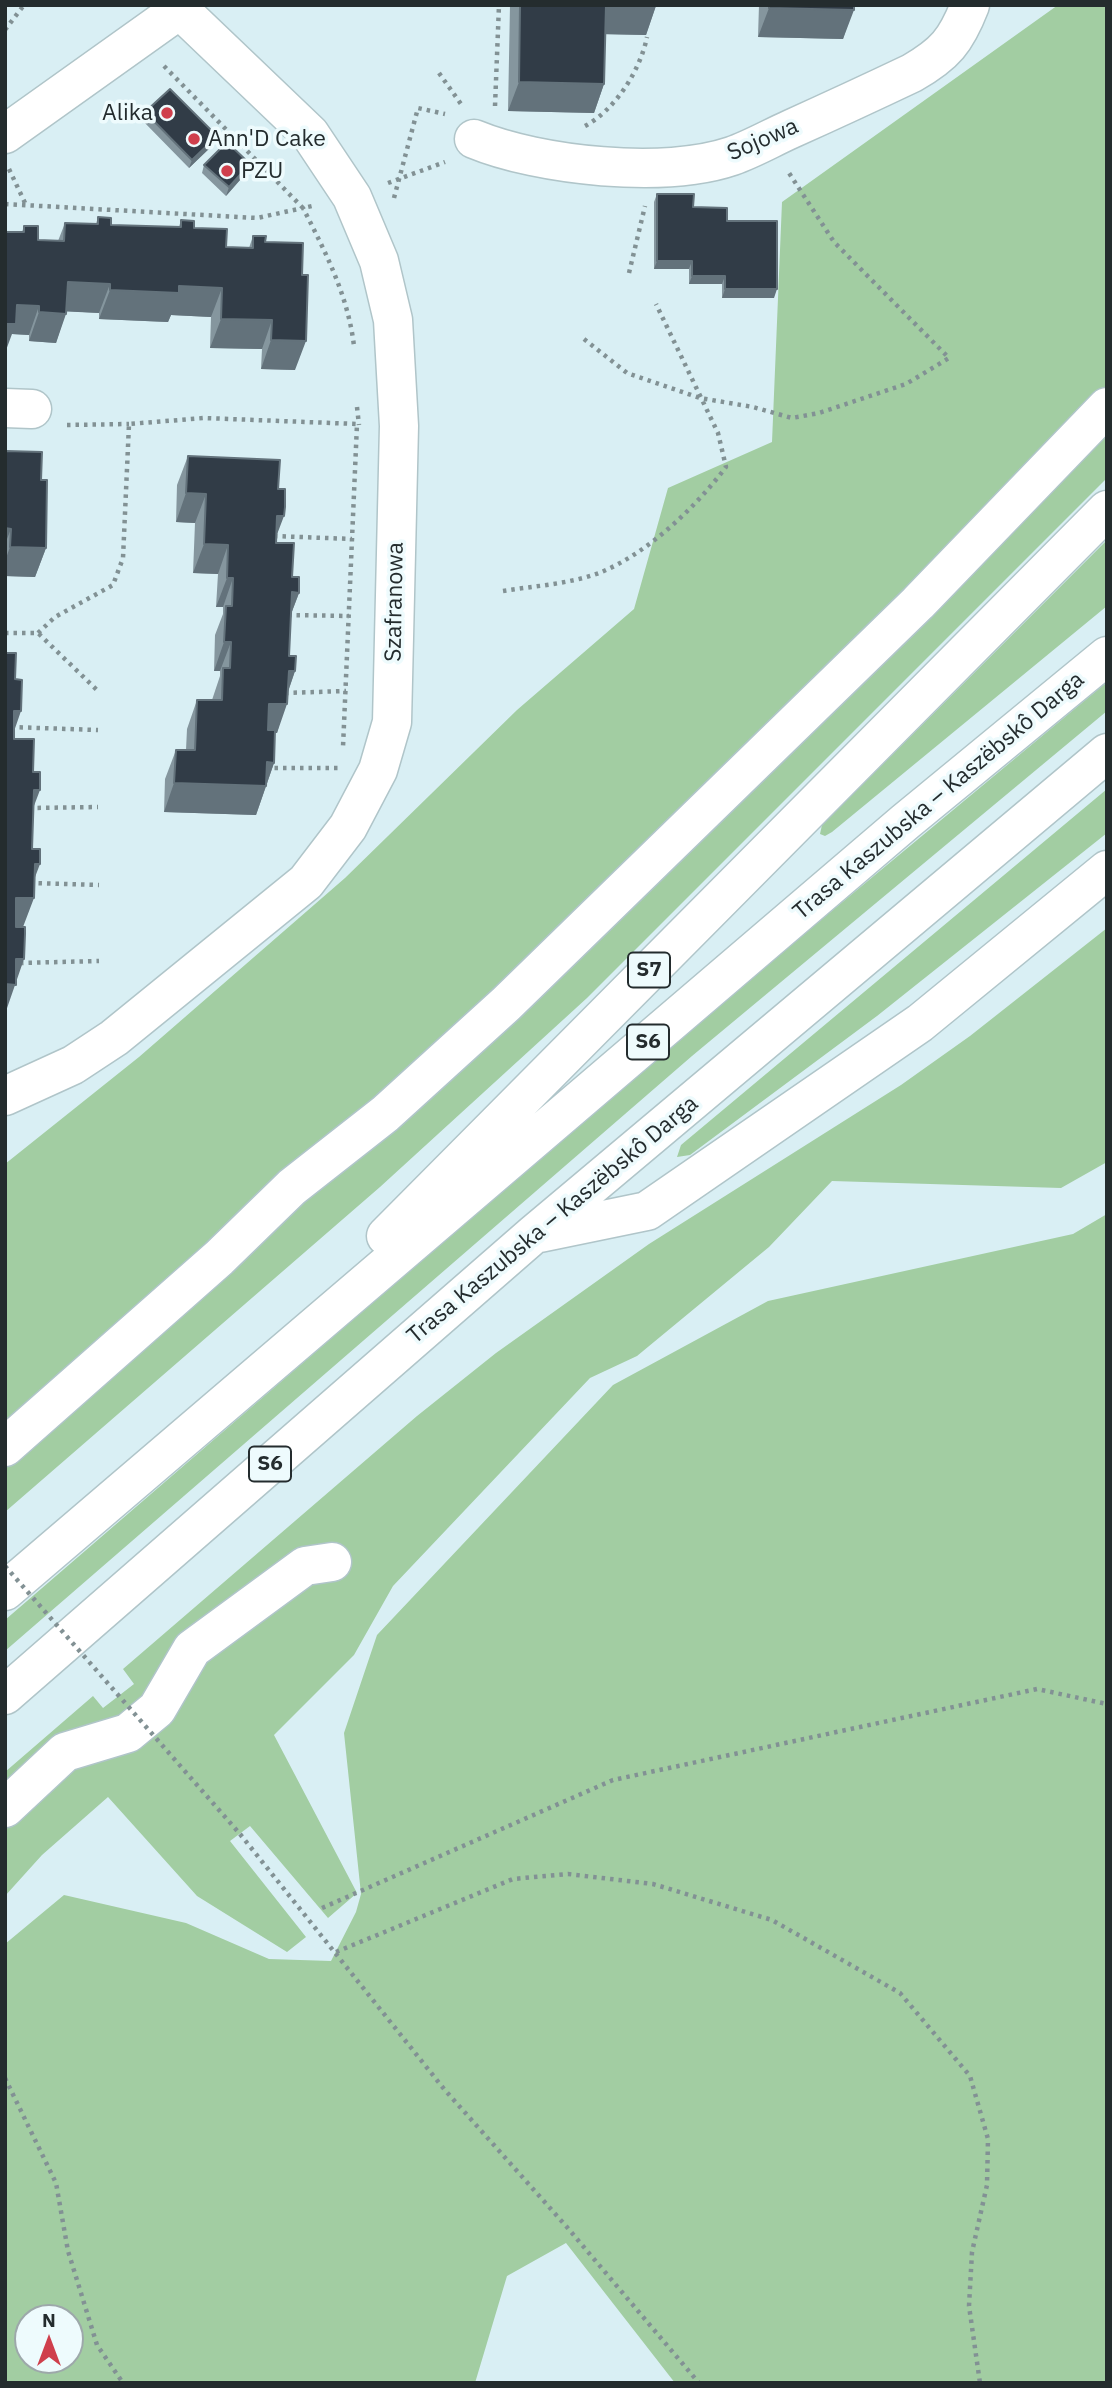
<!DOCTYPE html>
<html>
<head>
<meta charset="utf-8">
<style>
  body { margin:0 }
  #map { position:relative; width:1112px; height:2388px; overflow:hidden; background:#d9eff4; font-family:"IBM Plex Sans",sans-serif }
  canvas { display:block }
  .frame { position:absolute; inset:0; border:7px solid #242c2e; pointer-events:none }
  .north { position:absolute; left:14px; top:2304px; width:70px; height:70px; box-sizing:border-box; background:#eefbfd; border:2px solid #9da8aa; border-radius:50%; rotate:0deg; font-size:19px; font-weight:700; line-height:28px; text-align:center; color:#242c2e }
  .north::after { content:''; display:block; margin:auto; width:24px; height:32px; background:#cf3f4c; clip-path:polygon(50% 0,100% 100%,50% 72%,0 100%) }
</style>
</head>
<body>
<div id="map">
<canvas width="1112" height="2388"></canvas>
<div class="frame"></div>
<div class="north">N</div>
</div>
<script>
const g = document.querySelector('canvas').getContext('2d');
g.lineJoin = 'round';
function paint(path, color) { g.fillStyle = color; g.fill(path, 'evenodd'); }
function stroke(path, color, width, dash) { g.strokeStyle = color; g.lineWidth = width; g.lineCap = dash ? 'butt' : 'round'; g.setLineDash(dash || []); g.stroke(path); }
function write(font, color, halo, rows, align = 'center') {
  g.font = font + ' "IBM Plex Sans",sans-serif'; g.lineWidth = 7; g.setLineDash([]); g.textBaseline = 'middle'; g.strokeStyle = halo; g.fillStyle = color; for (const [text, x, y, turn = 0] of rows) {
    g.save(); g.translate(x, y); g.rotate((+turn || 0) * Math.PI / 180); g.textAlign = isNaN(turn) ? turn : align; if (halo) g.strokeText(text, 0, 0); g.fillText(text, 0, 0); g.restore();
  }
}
paint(new Path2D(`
  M1058,5H1107V478L587,998L380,1187L5,1512V1164L139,1057L345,878L517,710L634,609L668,488L772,442L782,202Z
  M1107,540V606L832,832L825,836L820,834L822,825Z
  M1107,682V711L692,1056L5,1651V1620L679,1038Z
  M1107,789V833L877,1016L690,1155L677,1157L681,1145Z
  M1107,928V1162L1061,1188L832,1181L769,1247L637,1356L590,1378L393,1586L354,1655L274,1735L357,1893L328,1918L250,1826L230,1841L306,1937L287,1952L197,1896L108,1797L42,1855L5,1896V1772L93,1696L103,1708L134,1684L123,1669L417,1416L496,1353L649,1244L901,1085L970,1036Z
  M1107,1214V2383H675L566,2243L507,2276L475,2383H5V1944L64,1895L186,1923L269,1959L331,1961L356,1912L361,1894L344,1733L377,1635L613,1385L768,1301L1073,1234ZM70,2318V2360H28V2318Z`), '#a2cda2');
const minor = new Path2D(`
  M5,134L179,10
  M474,139C539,166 665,179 732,156C752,149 771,138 791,129C831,111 872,92 912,73C945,54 956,41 970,5
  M5,408L32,409
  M5,1096L73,1065L114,1038L306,882L348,827L378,770L392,722L399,426L393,320L379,261L352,197L310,134L175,5
  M5,1447L219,1258L292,1187L385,1114L506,1004L918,603L1107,407
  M5,1808L65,1752L128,1733L157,1709L192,1649L305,1566L332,1562`);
const highway = new Path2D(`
  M540,1233L647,1211L920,1023L1107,870
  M386,1236L1107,510
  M5,1591L905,822L1107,656
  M5,1695L534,1234L1107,753`);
stroke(minor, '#b0c5c9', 41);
stroke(highway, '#b0c5c9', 41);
stroke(new Path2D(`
  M5,30L24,5
  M164,66L303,208L312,206
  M439,73L461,104
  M495,106L499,5
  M585,126C615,110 640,71 647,37
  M9,169L26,205
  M388,183L445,162
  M394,198L418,108L445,114
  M5,204L257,218L303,208C326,253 348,296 354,346
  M629,273L645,206
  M584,339L627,373L700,398L753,407L792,418L819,413L906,384L949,358L834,242L789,173
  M357,407L359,425
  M67,425L129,424
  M274,536L352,539
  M503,591C534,586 569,584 599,573C647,554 695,508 726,467L718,433L656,304
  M288,615L349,616
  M5,633H38L98,691
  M38,633L55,617L113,585L123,558L129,424L204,418L357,424L343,747
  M285,693L346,691
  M11,727L98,730
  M266,768H338
  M29,808L98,807
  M30,883L99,885
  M20,963L99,961
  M240,1834L444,2089L566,2226L699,2383
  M322,1908L613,1780L1037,1689L1107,1704
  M336,1952L513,1879L568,1874L653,1884L772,1920L900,1993L970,2076L988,2139L987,2185L972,2252L969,2306L980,2383
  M5,2078L56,2183L68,2251L97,2345L123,2383`), '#829194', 4.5, [3.5, 5]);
stroke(minor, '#fff', 38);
stroke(highway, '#fff', 38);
stroke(new Path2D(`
  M5,1566L240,1834`), '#829194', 4.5, [3.5, 5]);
paint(new Path2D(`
  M510,5H656L646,35L605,34L604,84L594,113L508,111Z
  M759,5H854L843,39L758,37Z
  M145,112L214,144L189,168L142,120Z
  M250,164L247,172L226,196L202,173L204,165Z
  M657,194L693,207L727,221L774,298H722V284H689V269H654V202Z
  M98,217L111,225L179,227L181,220L226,247L249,248L253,236L265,242L295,370L261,369L262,349L210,348L211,317L171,315L168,322L99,319V313L66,311L56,343L29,341V335L12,334L22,232L24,226L38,240L58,241L65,223L96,224Z
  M5,453L41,480L46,548L35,577L5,576Z
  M188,456L276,537V543L292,577L299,593L291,614L289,656L295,671L288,692L277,733H275L274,763L256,815L164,812L165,779L176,750H186L187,729L197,700H212L220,676V671H214L215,635L223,614V607H216L218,574L193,573L195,523L176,522L177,485Z`), '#85969e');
paint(new Path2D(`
  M606,5L656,6L646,35L596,34Z
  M769,8L854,10L843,39L758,37Z
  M519,82L604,84L594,113L508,111Z
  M217,136L214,144L189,168L192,160Z
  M250,164L247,172L226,196L229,187Z
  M657,261H692L689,269H654Z
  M692,276H725L722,284H689Z
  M68,282L110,284L99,313L57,311Z
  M179,286L222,288L211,317L171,315L168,322L99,319L110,290Z
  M725,289H777L774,298H722Z
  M17,305L39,306L29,335L12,334L5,353V324Z
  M39,312L66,314L56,343L29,341Z
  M221,319L272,320L262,349L210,348Z
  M271,340L306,341L295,370L261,369Z
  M186,493L206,494L195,523L176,522Z
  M277,516H284L273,545Z
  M5,528L11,529L5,544Z
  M204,544L228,545L218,574L193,573Z
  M10,547L46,548L35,577L5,576V561Z
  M227,578H233L223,607H216Z
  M292,592L299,593L288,622Z
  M224,642H231L220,671H214Z
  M289,671H295L285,700Z
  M269,704H287L277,733H258Z
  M14,711H21L11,740Z
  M267,762L274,763L256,815L164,812L174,783Z
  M34,790H40L29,819Z
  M35,864H40L29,893Z
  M16,898H34L23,927H6Z
  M16,959H24L5,1014V984Z`), '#63727b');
const building = new Path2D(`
  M520,5H606L604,84L519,82Z
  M769,5H854V10L769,8Z
  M170,89L217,136L192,160L145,112Z
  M227,142L250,164L229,187L204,165Z
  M657,194H694L693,207L727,208V221H777V289H725V276H692V261H657Z
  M98,217L111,218V225L181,227V220L194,221V228L227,229L226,247L253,248V236H266L265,242L303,243L302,275H308L306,341L271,340L272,320L221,319L222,288L179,286V293L110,290V284L68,282L66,314L39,312V306L17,305L16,324H5V232H24V226H38V240L64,241L65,223L98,224Z
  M6,451L42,452L41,480H47L46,548L10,547L11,529L5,528Z
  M188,456L280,460L278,489H285V507L284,516H277L276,543H294L292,577H299V593L292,592L289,656H296L295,671H289L287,704H269L268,730H275L274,763L267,762L266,786L174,783L176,750H195L197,700H222L223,668H230L231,642H224L226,606H232L233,578H227L228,545L204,544L206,494L186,493Z
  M5,653H16L15,679L22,680L21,711H14V739H34L33,772H40V790H34L32,849H40V864H35L34,898H16V927H25V934L24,959H16V985L5,984Z`);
paint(building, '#313c47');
stroke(building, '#63727b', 2);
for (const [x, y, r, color] of [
  [167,113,7,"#cf3f4c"],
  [194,139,7,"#cf3f4c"],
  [227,171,7,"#cf3f4c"]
]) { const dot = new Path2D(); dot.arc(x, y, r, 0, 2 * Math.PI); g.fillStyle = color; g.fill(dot); stroke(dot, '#eefbfd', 2.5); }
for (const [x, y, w] of [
  [649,970,42],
  [648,1042,42],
  [270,1464,42]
]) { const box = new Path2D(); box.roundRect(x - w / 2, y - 17.5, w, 35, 5); g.fillStyle = '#eefbfd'; g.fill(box); stroke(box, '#242c2e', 2); }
write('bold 21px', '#242c2e', null, [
  ["S7",649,970],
  ["S6",648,1042],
  ["S6",270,1464]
]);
write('23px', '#242c2e', '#eefbfd', [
  ["Alika",153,113,"right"],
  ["Ann'D Cake",208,139],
  ["PZU",241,171]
], 'left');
write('23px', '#242c2e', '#eefbfd', [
  ["Sojowa",763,140,-23],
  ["Szafranowa",395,602,-89],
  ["Trasa Kaszubska – Kaszëbskô Darga",939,796,-40],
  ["Trasa Kaszubska – Kaszëbskô Darga",553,1220,-40]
]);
</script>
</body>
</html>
